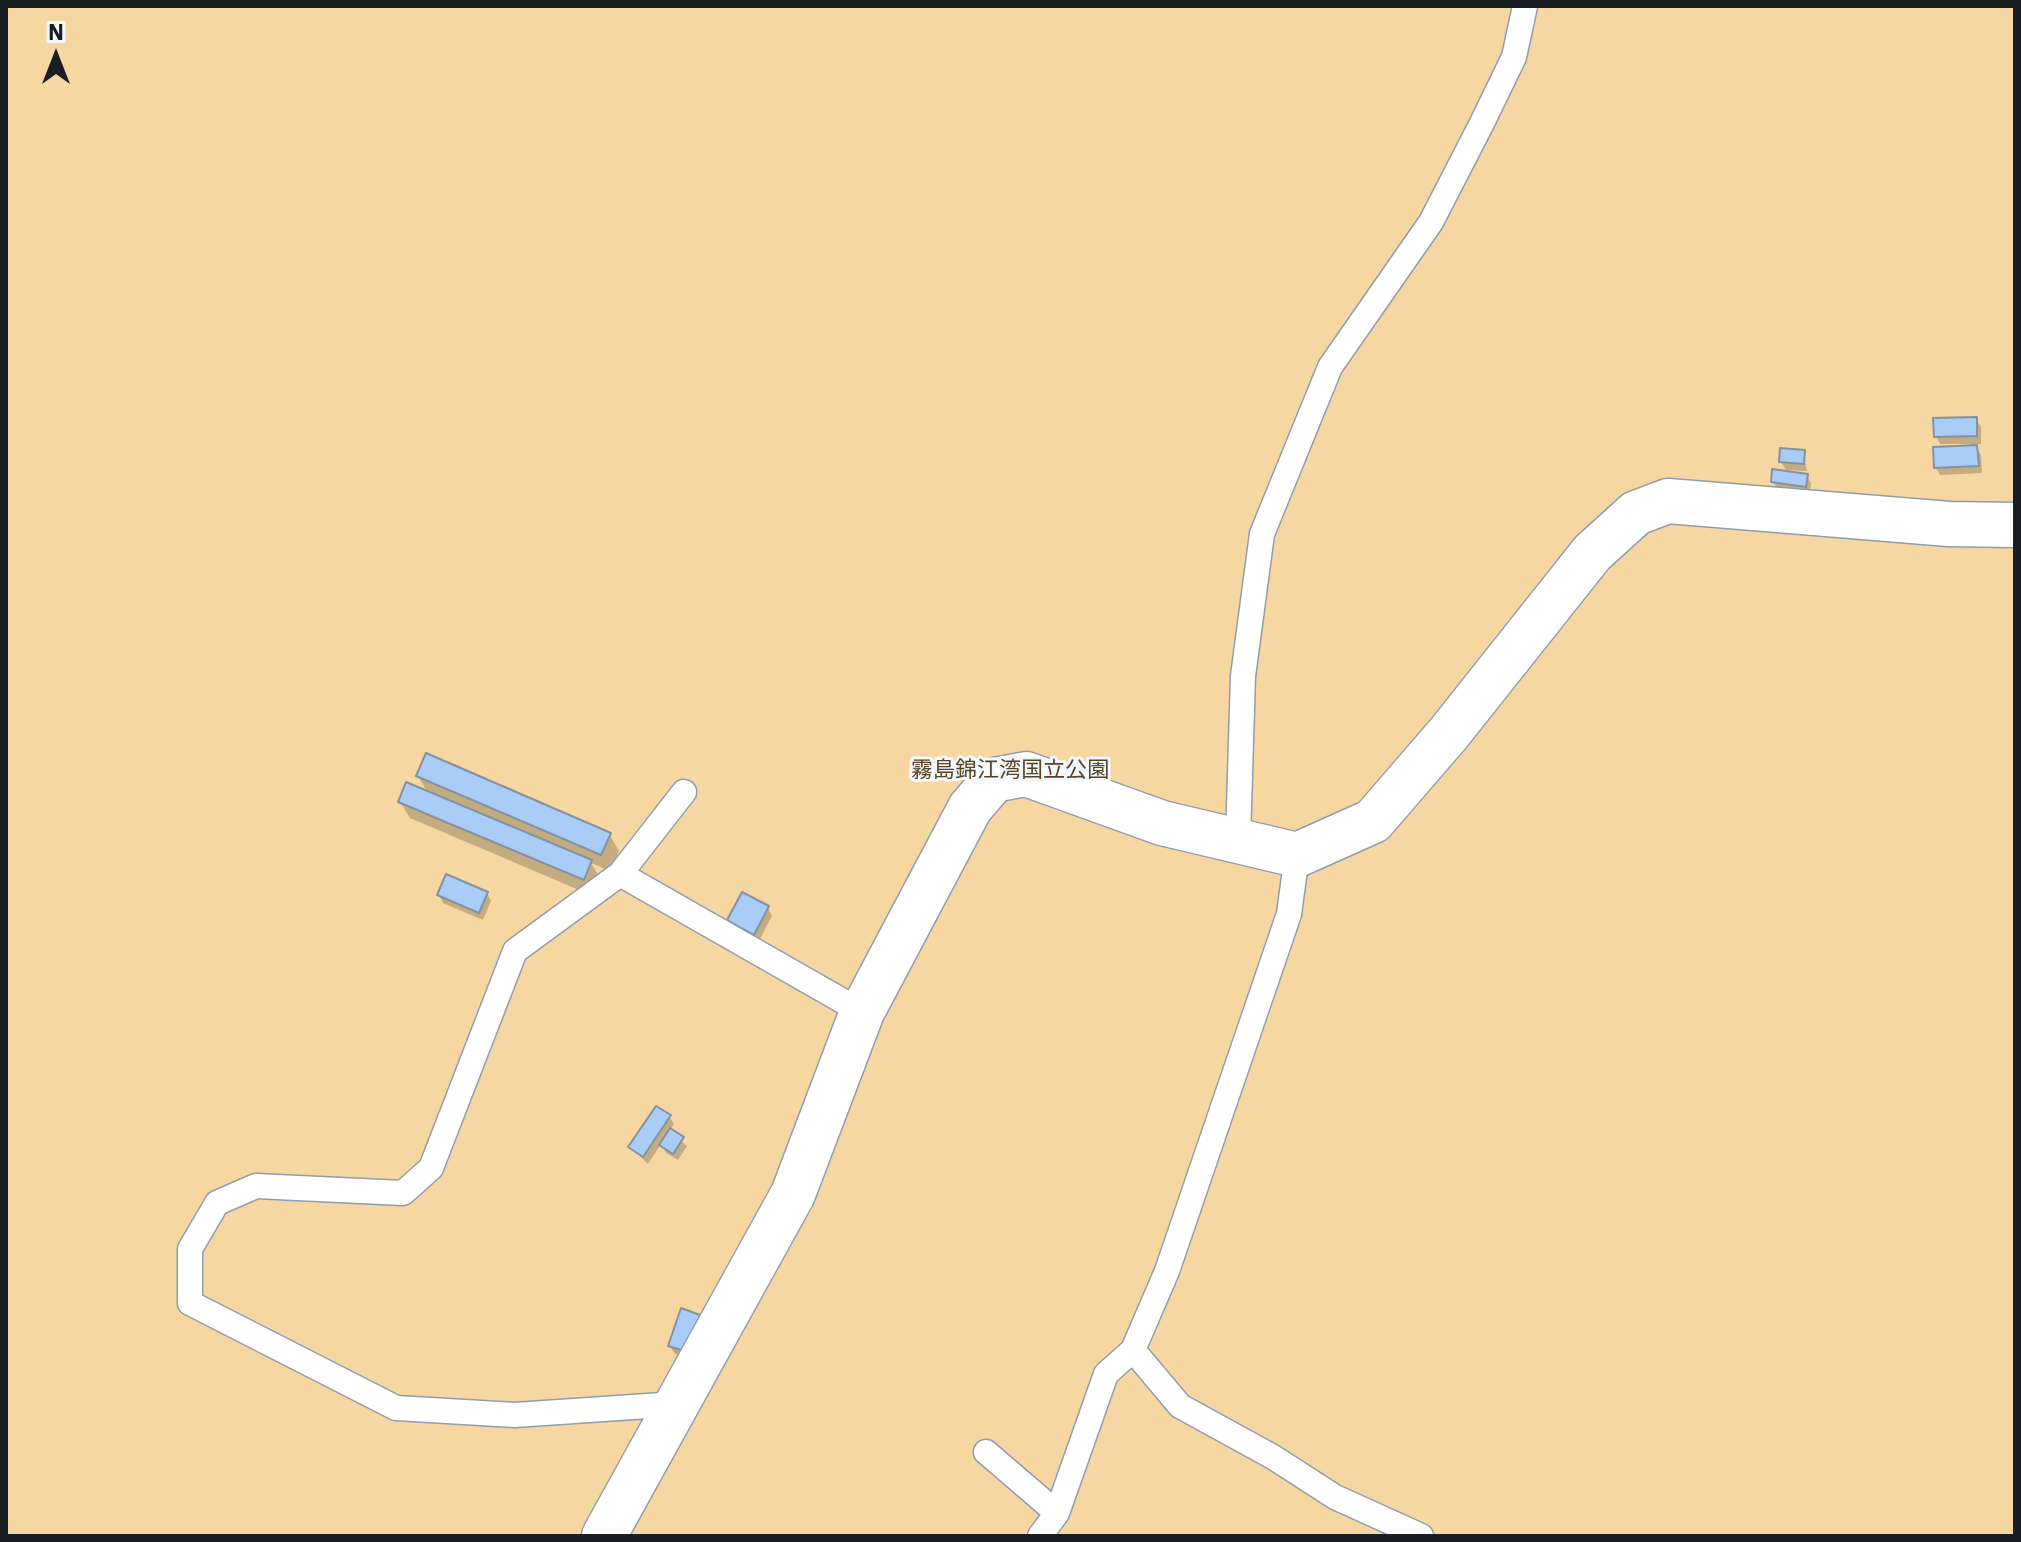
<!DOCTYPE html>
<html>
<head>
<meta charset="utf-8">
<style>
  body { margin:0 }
  #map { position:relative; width:2021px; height:1542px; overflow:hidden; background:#f2f8fe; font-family:"IBM Plex Sans",sans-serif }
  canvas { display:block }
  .frame { position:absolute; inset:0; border:8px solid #191e23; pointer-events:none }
  .north { position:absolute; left:16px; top:16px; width:80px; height:80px; -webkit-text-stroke:6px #f2f8fe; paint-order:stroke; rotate:0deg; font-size:22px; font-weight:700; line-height:32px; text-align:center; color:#191e23 }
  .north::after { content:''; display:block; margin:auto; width:28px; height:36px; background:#191e23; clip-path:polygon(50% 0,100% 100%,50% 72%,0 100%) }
</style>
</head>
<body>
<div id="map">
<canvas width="2021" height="1542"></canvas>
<div class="frame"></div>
<div class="north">N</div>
</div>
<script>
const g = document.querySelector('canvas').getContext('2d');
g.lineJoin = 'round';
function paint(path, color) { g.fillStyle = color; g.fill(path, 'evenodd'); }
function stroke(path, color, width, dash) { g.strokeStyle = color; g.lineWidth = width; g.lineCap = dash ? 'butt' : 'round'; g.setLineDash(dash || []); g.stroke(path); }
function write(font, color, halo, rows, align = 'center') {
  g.font = font + ' "IBM Plex Sans","Noto Sans JP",sans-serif'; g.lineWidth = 6; g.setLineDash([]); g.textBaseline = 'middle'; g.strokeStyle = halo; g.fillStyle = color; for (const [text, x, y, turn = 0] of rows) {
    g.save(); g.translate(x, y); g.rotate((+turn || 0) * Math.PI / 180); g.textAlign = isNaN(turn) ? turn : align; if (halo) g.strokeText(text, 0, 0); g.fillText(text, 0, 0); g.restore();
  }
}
paint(new Path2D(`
  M6,6H2015V1536H6Z`), '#f7d7a1');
paint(new Path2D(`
  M1976,419L1981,427V444H1974L1981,455L1982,473L1940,475L1936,467L1970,447V444H1940L1936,436Z
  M1803,452L1807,471L1786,470L1781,462Z
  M1807,476L1811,483L1810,494L1777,489L1773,481Z
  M418,776L609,834L619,851L610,871L591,863L600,878L593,896L410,818L400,802L428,793Z
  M487,893L491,901L483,920L443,903L439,895Z
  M768,908L772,916L759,941L733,928L729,920Z
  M669,1116L674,1124L670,1131L687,1146L678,1160L666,1153L661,1144L648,1164L631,1147Z
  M699,1316L703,1324L692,1359L675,1354L670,1346Z`), '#0003');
const building = new Path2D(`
  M1977,417V436L1934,437L1933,418Z
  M1977,445L1979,466L1934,468L1933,447Z
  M1780,448L1805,450L1804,464L1779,462Z
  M1772,469L1808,474L1806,487L1771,482Z
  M426,753L611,833L601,855L416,776Z
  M406,782L592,860L584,880L398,802Z
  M446,874L488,892L479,913L437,895Z
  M742,892L769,906L754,935L727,920Z
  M656,1106L671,1115L643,1157L628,1147Z
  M670,1128L684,1137L673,1154L659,1145Z
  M681,1308L700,1315L688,1352L668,1346Z`);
paint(building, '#a9cdf6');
stroke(building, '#8491a0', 2);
const service = new Path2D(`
  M1238,840L1243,676L1262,534L1330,367L1431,222L1481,125L1514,57L1525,6
  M1297,855L1289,914L1167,1271L1133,1350L1180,1406L1273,1457L1335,1497L1421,1536
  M620,874L862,1012
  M677,1404L515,1415L396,1408L190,1303V1249L217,1203L256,1186L403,1193L431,1168L515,951L620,874L684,792
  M986,1452L1057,1513
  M1040,1536L1057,1513L1106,1374L1133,1350`);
const minor = new Path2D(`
  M604,1536L793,1194L862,1012L970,808L994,780L1026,774L1162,823L1297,855L1373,821L1449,733L1592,553L1636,513L1668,501L1949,524L2015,525`);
stroke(service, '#909dad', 27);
stroke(minor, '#909dad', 47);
stroke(service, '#fff', 24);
stroke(minor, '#fff', 44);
write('22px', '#584421', '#f2f8fe', [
  ["霧島錦江湾国立公園",1010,771]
]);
</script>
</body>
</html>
